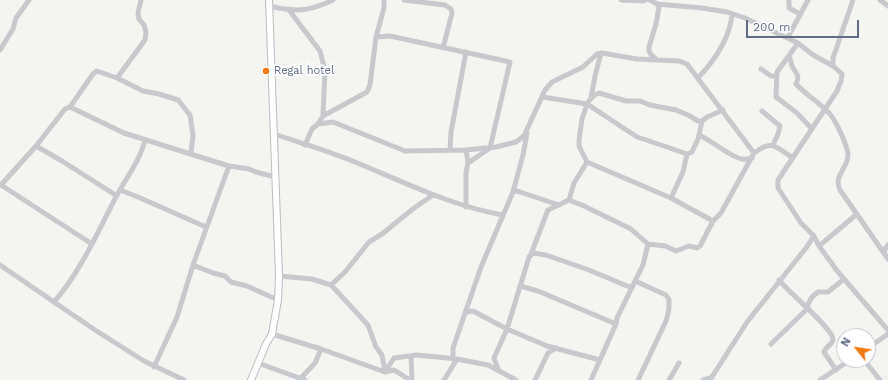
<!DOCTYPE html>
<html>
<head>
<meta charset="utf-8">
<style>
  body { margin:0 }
  #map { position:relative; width:888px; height:380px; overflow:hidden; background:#f4f5f0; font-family:"Work Sans",sans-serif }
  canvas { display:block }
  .north { position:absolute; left:836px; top:328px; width:40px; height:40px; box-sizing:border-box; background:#fff; border:1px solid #c0c5ce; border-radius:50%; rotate:300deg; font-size:11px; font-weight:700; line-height:16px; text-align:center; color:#616d84 }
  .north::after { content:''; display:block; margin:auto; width:14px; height:18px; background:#f17a14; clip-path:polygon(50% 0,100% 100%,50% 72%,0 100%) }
  .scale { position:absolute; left:746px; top:20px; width:113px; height:18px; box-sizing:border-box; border:2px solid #616d84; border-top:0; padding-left:5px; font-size:12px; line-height:14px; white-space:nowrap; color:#616d84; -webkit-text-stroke:3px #fff; paint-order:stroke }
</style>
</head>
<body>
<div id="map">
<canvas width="888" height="380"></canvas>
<div class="north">N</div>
<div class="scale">200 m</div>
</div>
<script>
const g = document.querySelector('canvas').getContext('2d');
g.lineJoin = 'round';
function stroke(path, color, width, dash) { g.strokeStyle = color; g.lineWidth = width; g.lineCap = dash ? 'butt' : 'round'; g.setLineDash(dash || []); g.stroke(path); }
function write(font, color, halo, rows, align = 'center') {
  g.font = font + ' "Work Sans",sans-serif'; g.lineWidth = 4; g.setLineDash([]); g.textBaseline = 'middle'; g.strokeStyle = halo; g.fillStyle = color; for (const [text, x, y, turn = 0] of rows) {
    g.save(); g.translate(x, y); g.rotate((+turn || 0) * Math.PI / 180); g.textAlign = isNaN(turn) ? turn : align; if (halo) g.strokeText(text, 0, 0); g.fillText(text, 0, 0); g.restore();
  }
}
const major = new Path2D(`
  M251,380L266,344L272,334L278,300L279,276L269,0`);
stroke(major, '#bbbdc2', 8);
stroke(new Path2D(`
  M404,0L445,5L451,9L452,13L443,48
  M621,0L643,1L646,0
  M650,0L657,4L659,7L656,24L649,47V51L651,55L656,59
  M789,0V8L800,14
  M880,0L888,6
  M657,4L702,8L727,12L745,18L798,43L813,55L833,66L842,74L841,81L837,91L778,180V188L801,223L814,236L819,246L838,272L888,330
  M269,6C296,12 308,12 333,0
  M289,10L320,51L325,70L323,116
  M376,37L390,36L510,62L490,148L468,163
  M788,37L808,0
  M798,43L777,72L776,97L797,113L812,129
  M0,50L13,29L16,18L29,0
  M789,56C791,60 791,65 793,68C797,75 800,75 796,84C806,95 819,102 829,113C835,119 848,146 848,155C848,168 833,176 840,190L888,259
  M833,66V58L853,0
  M761,69L771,76H777
  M117,78L145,40L146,32L144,25L139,19L138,13L141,0
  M698,78C714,61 730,38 732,14
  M543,97L587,104L637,137L667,147L687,154L692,152L698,139L702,121
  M591,98L595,76L601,53
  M70,107L124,133L200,157L229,166L249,169L256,172L275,177
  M762,111L780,126L778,134L773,145
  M318,124L333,122L405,151L466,150L496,147L516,142L524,136L545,90L552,82L583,67L597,54L602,53L637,59L679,61L687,64L754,153L721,213L713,221L700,246L697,248L689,246L676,251L665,246L648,244L631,229L584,206L569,200
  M274,134C301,143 329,151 355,162C404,182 451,206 503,215
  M699,135C711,140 732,158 742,159C745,160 749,158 752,158
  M305,145L312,129L318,124L323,116L367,92L370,85L376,37L384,8V0
  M36,146L62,161L117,196
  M450,150L451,132L466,52
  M754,153C773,139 775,147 793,158
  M587,162L671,198L683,172L687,154
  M120,190L138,197L206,227
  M513,192L523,155L527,133
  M671,198L713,221
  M466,207V172L468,163L466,150
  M92,244L1,185L36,146L65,109L70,107L93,74L97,71L117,78L143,91L159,94L178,100L190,115L193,135L191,154
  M819,246L857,214
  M884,251L888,245
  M531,254L548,210L569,200L574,183L587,162L579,146V140L582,119L587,104C590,99 594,95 599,93L626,101H640L650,105L676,110L688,115L698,121H702L707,117L723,110
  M0,265L95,330L144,361L184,380
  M193,265L213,273L225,276L231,282L247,286L278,300
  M279,276L312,279L331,285L368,325L376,347L382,355L385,372
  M779,280C787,291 834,329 833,340C832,345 825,347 824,352L836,370
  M635,281L643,265L648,244
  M331,285L345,272L369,242L382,234L414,208L433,195
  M520,286L538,291L616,324
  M54,302C81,271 97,233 116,197C126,178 140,161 145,140
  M807,306L812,297L818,292H828L844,279
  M465,313L471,311L475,312L507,329L494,358L498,369
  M272,334L321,349L385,372L394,370L410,380
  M771,344L808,308
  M868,348L888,334
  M411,356L412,380
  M453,359V348L481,267L513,192L516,191L520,192L559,205
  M600,360L547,346L507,329L529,257L533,253L546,255L589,270L632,288
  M864,360L880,380
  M258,363L305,380
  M154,367L177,317L193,265L229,166
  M385,372L394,358L417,355L457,359L488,365L516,380
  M301,378L315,363L321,349
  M444,380L457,359
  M535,380L548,353L556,348
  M591,380L616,324L617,318L635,281L666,295L669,300V309L666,321L638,380
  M669,380L679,363
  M703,380L710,378
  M710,380L747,322L806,248L814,236
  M820,380L850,360`), '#c7c9cd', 5);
stroke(major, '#fff', 6);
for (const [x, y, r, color] of [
  [266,71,4,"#f17a14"]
]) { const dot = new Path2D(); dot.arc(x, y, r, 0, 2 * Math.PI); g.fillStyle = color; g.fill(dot); stroke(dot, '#fff', 1.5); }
write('11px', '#616d84', '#fff', [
  ["Regal hotel",274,71]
], 'left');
</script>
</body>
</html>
